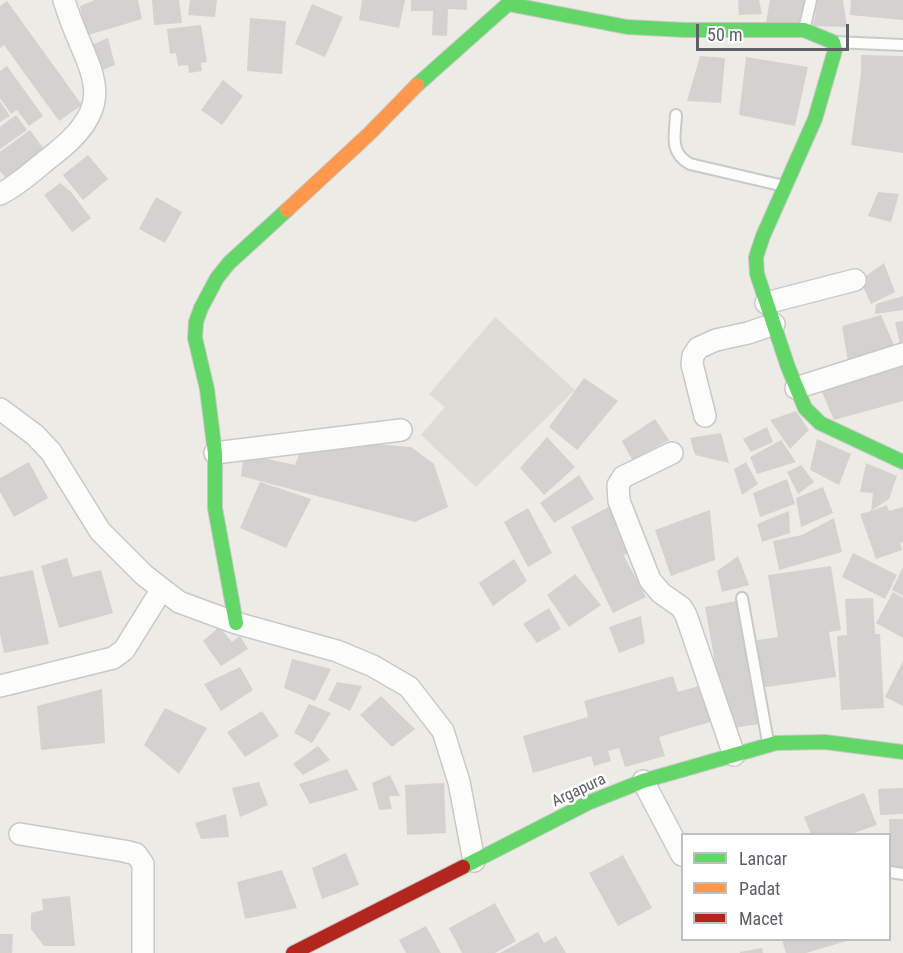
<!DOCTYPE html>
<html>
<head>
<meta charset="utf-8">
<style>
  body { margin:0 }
  #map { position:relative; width:903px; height:953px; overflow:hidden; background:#ecebe6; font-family:"Roboto Condensed",sans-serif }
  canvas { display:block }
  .legend { position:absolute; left:681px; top:833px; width:210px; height:108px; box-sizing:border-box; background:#fff; border:2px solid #bebfc1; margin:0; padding:8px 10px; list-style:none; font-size:18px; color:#5c5f64 }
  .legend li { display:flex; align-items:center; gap:12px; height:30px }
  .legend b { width:30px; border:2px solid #bebfc1 }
  .scale { position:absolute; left:696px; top:24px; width:153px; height:27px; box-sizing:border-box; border:3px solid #5c5f64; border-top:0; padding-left:8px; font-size:18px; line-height:21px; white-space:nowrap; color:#5c5f64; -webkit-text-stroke:4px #fff; paint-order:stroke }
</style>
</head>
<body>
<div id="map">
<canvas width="903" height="953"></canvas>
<ul class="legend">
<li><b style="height:8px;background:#63d668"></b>Lancar</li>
<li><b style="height:8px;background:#ff974d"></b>Padat</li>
<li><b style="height:8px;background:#b3261e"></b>Macet</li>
</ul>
<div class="scale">50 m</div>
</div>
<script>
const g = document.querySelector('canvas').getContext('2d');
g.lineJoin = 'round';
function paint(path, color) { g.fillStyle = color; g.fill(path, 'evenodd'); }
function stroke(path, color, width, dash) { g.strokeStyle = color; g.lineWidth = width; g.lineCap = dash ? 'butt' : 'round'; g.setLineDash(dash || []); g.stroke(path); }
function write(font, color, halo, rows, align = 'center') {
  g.font = font + ' "Roboto Condensed",sans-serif'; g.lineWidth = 5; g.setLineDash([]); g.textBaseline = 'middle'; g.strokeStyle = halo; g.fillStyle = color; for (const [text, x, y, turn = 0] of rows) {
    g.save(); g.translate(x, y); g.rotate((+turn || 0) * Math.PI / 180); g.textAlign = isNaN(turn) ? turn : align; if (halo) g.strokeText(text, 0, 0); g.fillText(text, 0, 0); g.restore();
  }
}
paint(new Path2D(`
  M495,317L575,390L476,487L421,435L445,407L429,394Z`), '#dddcd7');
paint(new Path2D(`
  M95,0H138L142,19L85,36L80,6Z
  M152,0H179L182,23L154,25Z
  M190,0H217L215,17L188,15Z
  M362,0H405L399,28L359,20Z
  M411,0H467V10L448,9L447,36L432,35L433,11H411Z
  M738,0H759L762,14L739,15Z
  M770,0H804L801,22H766Z
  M818,0H843L847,27L813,26Z
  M851,0H903V20L850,15Z
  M7,1L82,105L59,121L4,45L0,48V6Z
  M312,4L343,17L325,57L295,44Z
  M250,18L286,21L282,74L247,71Z
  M201,25L207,62L201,63L202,71L189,73L188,65L178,66L176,53L170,54L167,29Z
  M108,38L115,65L102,70L89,46Z
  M861,55L903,56V153L851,145L861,74Z
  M700,56L725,58L721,103L687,101Z
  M746,57L808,67L795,126L739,115Z
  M7,66L43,116L29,126L17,110L11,114L0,98V71Z
  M223,80L243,96L222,125L201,110Z
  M0,101L10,116L0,122Z
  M16,115L27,130L0,149V127Z
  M30,130L46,152L7,180L0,171V152Z
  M88,155L108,179L83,200L63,175Z
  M60,183L71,192L91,218L72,232L44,195Z
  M878,192L899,194L891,222L868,216Z
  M156,197L182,212L165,243L139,229Z
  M884,263L895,292L871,304L860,280Z
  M903,296V310L875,314L876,304Z
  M881,315L897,352L848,362L842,326Z
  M903,321V352H902L895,322Z
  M903,365V401L834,420L822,392Z
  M584,378L618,401L577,450L549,427Z
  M796,411L809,430L790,449L770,420Z
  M655,419L669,440L632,460L622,441Z
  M767,427L773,442L751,452L743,439Z
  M721,433L729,463L695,455L690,438Z
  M547,437L575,467L544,495L520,468Z
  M817,439L851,454L839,485L810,470Z
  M325,440L411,447L434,464L448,507L415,522L241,476L244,454L295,465L302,447L318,453Z
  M781,440L796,462L757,474L750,457Z
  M29,462L48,498L14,517L0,492V478Z
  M746,462L758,484L742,495L734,469Z
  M866,463L897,476L889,499L871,511L887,505L889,511L903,507V542L900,543L902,550L876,559L860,514L871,511L873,493L860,492Z
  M801,465L814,482L798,494L787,472Z
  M579,475L594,499L554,523L540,503Z
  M787,479L795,504L760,517L753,493Z
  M260,482L311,499L286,548L240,528Z
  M823,487L833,513L801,527L796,498Z
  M614,504L632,548L624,556L646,597L613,613L571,527Z
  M528,508L552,553L528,567L504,522Z
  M710,510L715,560L671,576L655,530Z
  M789,511L790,533L762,542L757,524Z
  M834,518L842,552L779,570L773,541L802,535Z
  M853,553L897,575L885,599L842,577Z
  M738,556L749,585L722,592L717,571Z
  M67,558L73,577L101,570L113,613L59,628L41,566Z
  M514,559L527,581L493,606L479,583Z
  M831,566L841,630L829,632L836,677L760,688L752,641L778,637L768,575Z
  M903,567V596L892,590Z
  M33,570L49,644L4,653L0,634V577Z
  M575,574L601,605L569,627L547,595Z
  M893,592L903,598V638L876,623Z
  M873,598L875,634H880L884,708L841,710L837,636L847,635L845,599Z
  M736,601L759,724L727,729L705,607Z
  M549,608L561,629L537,643L523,624Z
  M641,616L645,643L619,653L609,627Z
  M219,627L232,642L240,636L248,649L221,666L203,641Z
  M292,659L331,669L315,701L284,688Z
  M903,661V706L885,697Z
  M240,667L253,690L221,711L204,684Z
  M673,676L678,692L706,684L717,720L659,737L665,756L625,767L619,748L608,751L611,761L594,766L591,756L533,773L523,736L588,717L584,701Z
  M337,682L362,686L350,711L328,700Z
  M102,689L105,743L41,750L37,706Z
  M381,696L415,729L392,747L360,715Z
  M309,704L331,713L312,743L294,733Z
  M165,708L207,728L179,774L144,745Z
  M262,711L279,736L245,757L227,732Z
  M318,746L330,760L303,775L293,764Z
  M347,769L358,790L310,804L299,784Z
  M390,775L400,796H389L392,809L379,810L372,783Z
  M259,782L268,805L240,817L232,788Z
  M444,783L446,833L407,835L405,785Z
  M903,788V814L880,815L878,789Z
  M864,793L877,825L851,834H811L804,817Z
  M226,814L229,837L201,839L195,823Z
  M889,819H903V869H890Z
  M346,853L359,885L322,899L312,868Z
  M623,855L652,908L618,926L589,873Z
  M282,870L297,908L245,919L237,882Z
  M70,896L75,946H44L31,929V913L43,910L42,899Z
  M495,903L516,941L495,953H462L449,928Z
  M426,926L441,953H406L399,940Z
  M538,932L544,943L556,936L566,953H500Z
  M0,934H13L12,953H0Z
  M782,940H850L806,953H786Z
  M762,948L763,953H740V952Z`), '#d3d2cf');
const lane = new Path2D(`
  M804,30L811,0
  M834,42L903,45
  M676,115C675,136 669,152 690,164L784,186
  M742,598L768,742
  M890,872L903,874`);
const street = new Path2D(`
  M0,194C19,185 36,168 53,155C127,98 84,69 64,0
  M766,303L855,280
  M796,388L903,354
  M0,409L35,435L51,452L100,531L144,575L179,602L236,623L337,651L373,666L409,687L443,731L459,782L474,861
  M705,416L692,364L693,356L698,348L716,340L748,333L774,324
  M215,453L401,430
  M672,453L623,477L618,485L619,501L650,580L661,593L681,607L686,615L734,755
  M0,686L113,658L124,650L162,589
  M643,781L682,855
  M20,834L124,851L136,854L143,864V953`);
const fast = new Path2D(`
  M508,4L627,27L685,30H804L833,42L835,50L815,119L763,236L756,257L757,274L788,367L805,408L820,423L903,462
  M417,85L508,4L510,0
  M236,623L215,508V453L207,389L195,338L196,322L201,308L217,278L229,263L287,210
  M463,867L590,802L643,781L776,743L825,742L903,752`);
const slow = new Path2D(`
  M287,210L369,134L417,85`);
const jam = new Path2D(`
  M293,953L463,867`);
stroke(lane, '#c9c9c8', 14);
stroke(street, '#c9c9c8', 24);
stroke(fast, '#c7c8c6', 16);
stroke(slow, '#c7c8c6', 16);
stroke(jam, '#c7c8c6', 16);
stroke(lane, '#fcfcfb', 10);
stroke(street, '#fcfcfb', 21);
stroke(fast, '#63d668', 14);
stroke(slow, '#ff974d', 14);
stroke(jam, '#b3261e', 14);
write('16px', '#5c5f64', '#fff', [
  ["Argapura",579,791,-25]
]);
</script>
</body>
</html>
